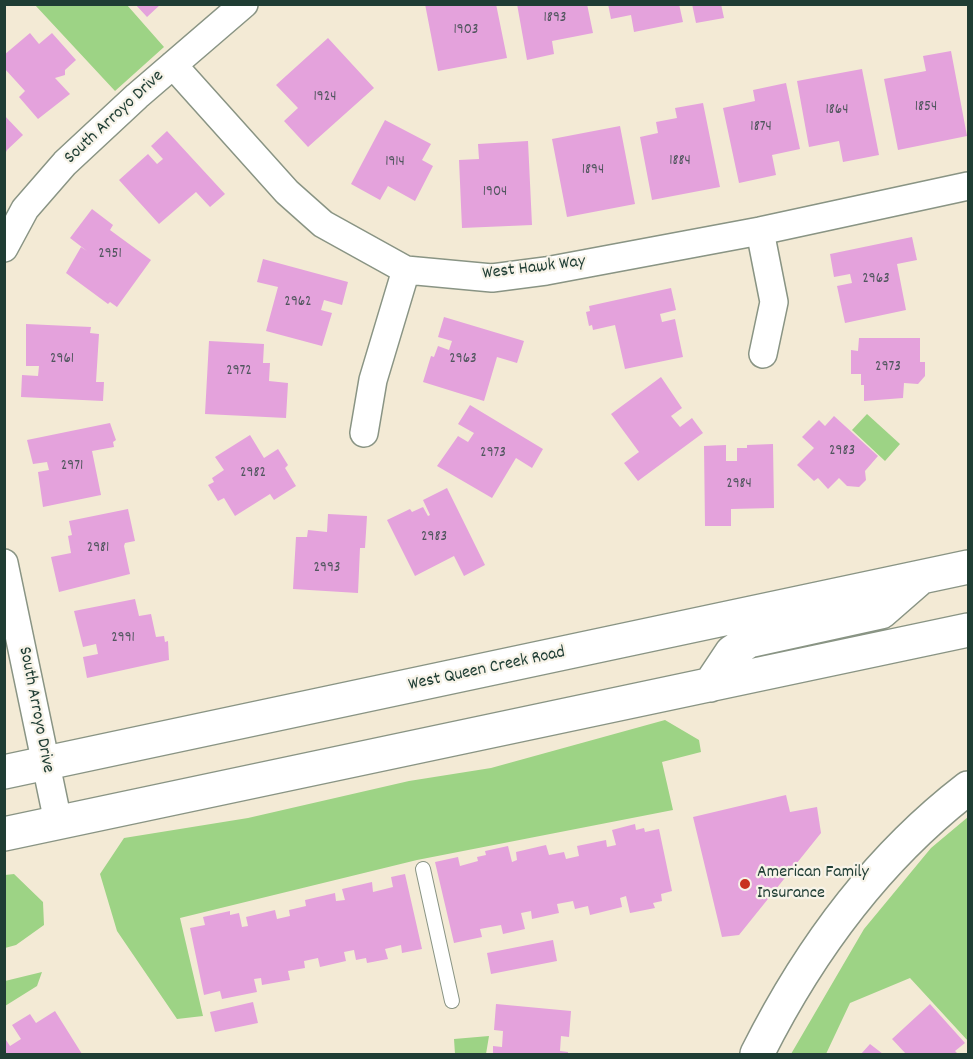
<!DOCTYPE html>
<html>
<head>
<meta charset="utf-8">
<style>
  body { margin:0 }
  #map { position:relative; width:973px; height:1059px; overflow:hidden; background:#f3ead5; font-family:Dekko,sans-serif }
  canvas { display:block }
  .frame { position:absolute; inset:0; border:6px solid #1f3d34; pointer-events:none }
</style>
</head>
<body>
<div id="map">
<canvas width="973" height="1059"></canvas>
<div class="frame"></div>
</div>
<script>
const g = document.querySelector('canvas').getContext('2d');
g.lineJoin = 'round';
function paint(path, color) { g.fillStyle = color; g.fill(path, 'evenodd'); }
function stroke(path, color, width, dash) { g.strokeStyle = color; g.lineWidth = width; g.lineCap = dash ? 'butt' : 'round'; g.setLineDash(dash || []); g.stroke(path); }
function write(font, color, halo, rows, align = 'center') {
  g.font = font + ' Dekko,sans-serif'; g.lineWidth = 4.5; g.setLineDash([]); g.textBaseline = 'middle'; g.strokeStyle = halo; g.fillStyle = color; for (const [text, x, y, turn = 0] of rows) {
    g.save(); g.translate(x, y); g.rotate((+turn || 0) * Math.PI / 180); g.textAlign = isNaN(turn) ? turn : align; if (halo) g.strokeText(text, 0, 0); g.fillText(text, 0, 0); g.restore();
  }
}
paint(new Path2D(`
  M35,5H127L164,47L115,91Z
  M867,414L900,444L885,461L852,430Z
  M665,720L699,740L701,752L662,762L673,810L417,860L180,918L203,1016L177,1019L117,931L100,874L124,838L248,818L409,781L491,768Z
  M968,817V1041L910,978L850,1003L826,1054H791L864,929L931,848Z
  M14,874L43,902L44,925L16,945L5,948V875Z
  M42,972L37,986L5,1006V981Z
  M489,1036L486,1054H455L454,1039Z`), '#9dd385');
paint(new Path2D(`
  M135,4H161L147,17Z
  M425,4H496L507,58L438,71Z
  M517,4H587L593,33L552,41L554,54L527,60Z
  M608,4H679L683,22L634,32L631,15L611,19Z
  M692,4H721L724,18L696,23Z
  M30,33L39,44L52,33L76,60L65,70V75L55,78L70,94L38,119L19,97L25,91L4,68V55Z
  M328,38L374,88L308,147L284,121L298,108L276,85Z
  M951,51L967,136L898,150L884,79L926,71L923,56Z
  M862,69L879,155L843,162L839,141L809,147L797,81Z
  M786,83L800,149L772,155L776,175L739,183L723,108L755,101L753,90Z
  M703,103L720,187L652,200L640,137L658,133L656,122L677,118L675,108Z
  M4,115L23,135L7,150L4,156Z
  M385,120L431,144L422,160L433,166L415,201L388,186L380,200L351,184Z
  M620,126L635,204L567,217L552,139Z
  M167,131L225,194L210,207L196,192L159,224L119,180L148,154L157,164L163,159L151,146Z
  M528,141L532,225L462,228L459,160L479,159L478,144Z
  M92,209L113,225L110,230L151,260L117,307L110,302L108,304L66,273L81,247L87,251L70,238Z
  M912,237L917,260L897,264L906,310L845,323L837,286L852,283L850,274L834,277L830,254Z
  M263,259L348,282L342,305L324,300L321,310L332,313L322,346L266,331L278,287L257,282Z
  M671,288L676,310L660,314L662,322L675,319L683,357L625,369L615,325L593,330L592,325L589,326L586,312L590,311L589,306Z
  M444,317L524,341L517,363L497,357L484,401L423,382L431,356L434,357L438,346L449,350L452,341L438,337Z
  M26,324L91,327L90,333L99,334L96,382H104L103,401L21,397L22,375L38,376L39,366H26Z
  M859,338H920V362H925V376L918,384L904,383L903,398L864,401V385H861V374H851V350L858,351Z
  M209,341L264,344L263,363H270L269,381L288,383L286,418L205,414Z
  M661,377L682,408L671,416L680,427L692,418L703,433L638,481L624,463L639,452L611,414Z
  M470,405L543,449L532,468L516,458L492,498L437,466L458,436L468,442L474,433L458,424Z
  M834,416L878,456L865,471L866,480L859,487L847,486L839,478L828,489L818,478L814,481L797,465L814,448L802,437L819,420L825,426Z
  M110,423L116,440L113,442L114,447L92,451L101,495L43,507L38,472L49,470L47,462L33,464L27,440Z
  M250,435L264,458L278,449L288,465L285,468L296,486L274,500L270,494L235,516L224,498L218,501L208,485L214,482L212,478L224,470L215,457Z
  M773,444L774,508L731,509V526H705L704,446L726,445V461H737V448H747V445Z
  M447,488L485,565L464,576L454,556L415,576L387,520L410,509L412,512L423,507L428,516L430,515L423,500Z
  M128,509L135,541L125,543L124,546L130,574L59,592L51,557L71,553L68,536L72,535L69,521Z
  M328,514L367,516L365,548H360L358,593L293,589L296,537H307L308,530L327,532Z
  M135,599L139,616L151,614L156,637L164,636L165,642L168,641L169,660L87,678L83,657L98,654L96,644L83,647L74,611Z
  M786,795L790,812L817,807L821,833L739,935L722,937L693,817Z
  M635,824L636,830L644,828L645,832L659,829L672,891L661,894L662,901L653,903L655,908L630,913L626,896L620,898L622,907L590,915L588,906L575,909L573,901L557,904L559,913L532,919L531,911L521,913L525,929L503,934L501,925L480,929L482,937L454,943L435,862L458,857L460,866L478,861L477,857L486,855L485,851L508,846L512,862L517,860L516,852L546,845L549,855L564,852L566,859L579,856L577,846L606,840L607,847L616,845L612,830Z
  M405,874L422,949L402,953L401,945L385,949L388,959L367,963L366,958L356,960L354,950L344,952L346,961L320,967L318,958L304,961L305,968L288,971L290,980L262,985L261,978L254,979L257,992L222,999L220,991L204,995L190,928L205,925L203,917L230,911V915L239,913L242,927L248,926L246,917L275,910L277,919L290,916L289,910L306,906L305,900L335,893L336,901L345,900L342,889L372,882L373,892L393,887L391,877Z
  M553,940L557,961L491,974L487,953Z
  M253,1002L258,1023L215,1032L210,1012Z
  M496,1004L571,1011L569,1037L561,1036L560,1051L568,1052V1054H493V1046L502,1047L503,1031L494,1030Z
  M930,1004L965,1043L955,1051L958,1054H906L892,1039Z
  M55,1011L82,1054H4V1037L10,1046L21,1039L12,1025L30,1014L36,1023Z
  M870,1044L883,1054H861Z`), '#e4a2dc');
const service = new Path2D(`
  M423,869L452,1001`);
const minor = new Path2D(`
  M173,65L287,192L323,224L406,270L492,278L546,271L760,231L968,186
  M760,231L774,302L763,354
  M4,248L25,209L65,163L137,96L244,4
  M364,433L373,380L406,270
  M4,563L58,822`);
const tertiary = new Path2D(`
  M757,1054C808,952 877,858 968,788`);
const primary = new Path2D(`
  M710,685L732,652L749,641L881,612L920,578
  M4,772L968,567
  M4,834L968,630`);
stroke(service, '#899484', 16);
stroke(minor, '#899484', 30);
stroke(tertiary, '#899484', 36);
stroke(primary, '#899484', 36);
stroke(service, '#fff', 14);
stroke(minor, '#fff', 27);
stroke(tertiary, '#fff', 33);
stroke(primary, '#fff', 33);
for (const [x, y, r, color] of [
  [745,884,6,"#c8321e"]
]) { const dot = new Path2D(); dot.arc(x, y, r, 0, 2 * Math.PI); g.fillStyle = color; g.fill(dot); stroke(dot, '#f7f3e8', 2); }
write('15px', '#50565e', null, [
  ["1893",555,19],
  ["1903",466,31],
  ["1924",325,98],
  ["1854",926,108],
  ["1864",837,111],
  ["1874",761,128],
  ["1884",680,162],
  ["1914",395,163],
  ["1894",593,171],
  ["1904",495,193],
  ["2951",110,255],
  ["2963",876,280],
  ["2962",298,303],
  ["2961",62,360],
  ["2963",463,360],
  ["2973",888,368],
  ["2972",239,372],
  ["2983",842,452],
  ["2973",493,454],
  ["2971",72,467],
  ["2982",253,474],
  ["2984",739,485],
  ["2983",434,538],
  ["2981",98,549],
  ["2993",327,569],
  ["2991",123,639]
]);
write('18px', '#1f3d34', '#f7f3e8', [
  ["South Arroyo Drive",115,118,-43],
  ["West Hawk Way",534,269,-7],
  ["West Queen Creek Road",487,670,-12],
  ["South Arroyo Drive",35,710,79]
]);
write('18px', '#1f3d34', '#f7f3e8', [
  ["American Family",757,874],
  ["Insurance",757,895]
], 'left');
</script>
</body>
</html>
